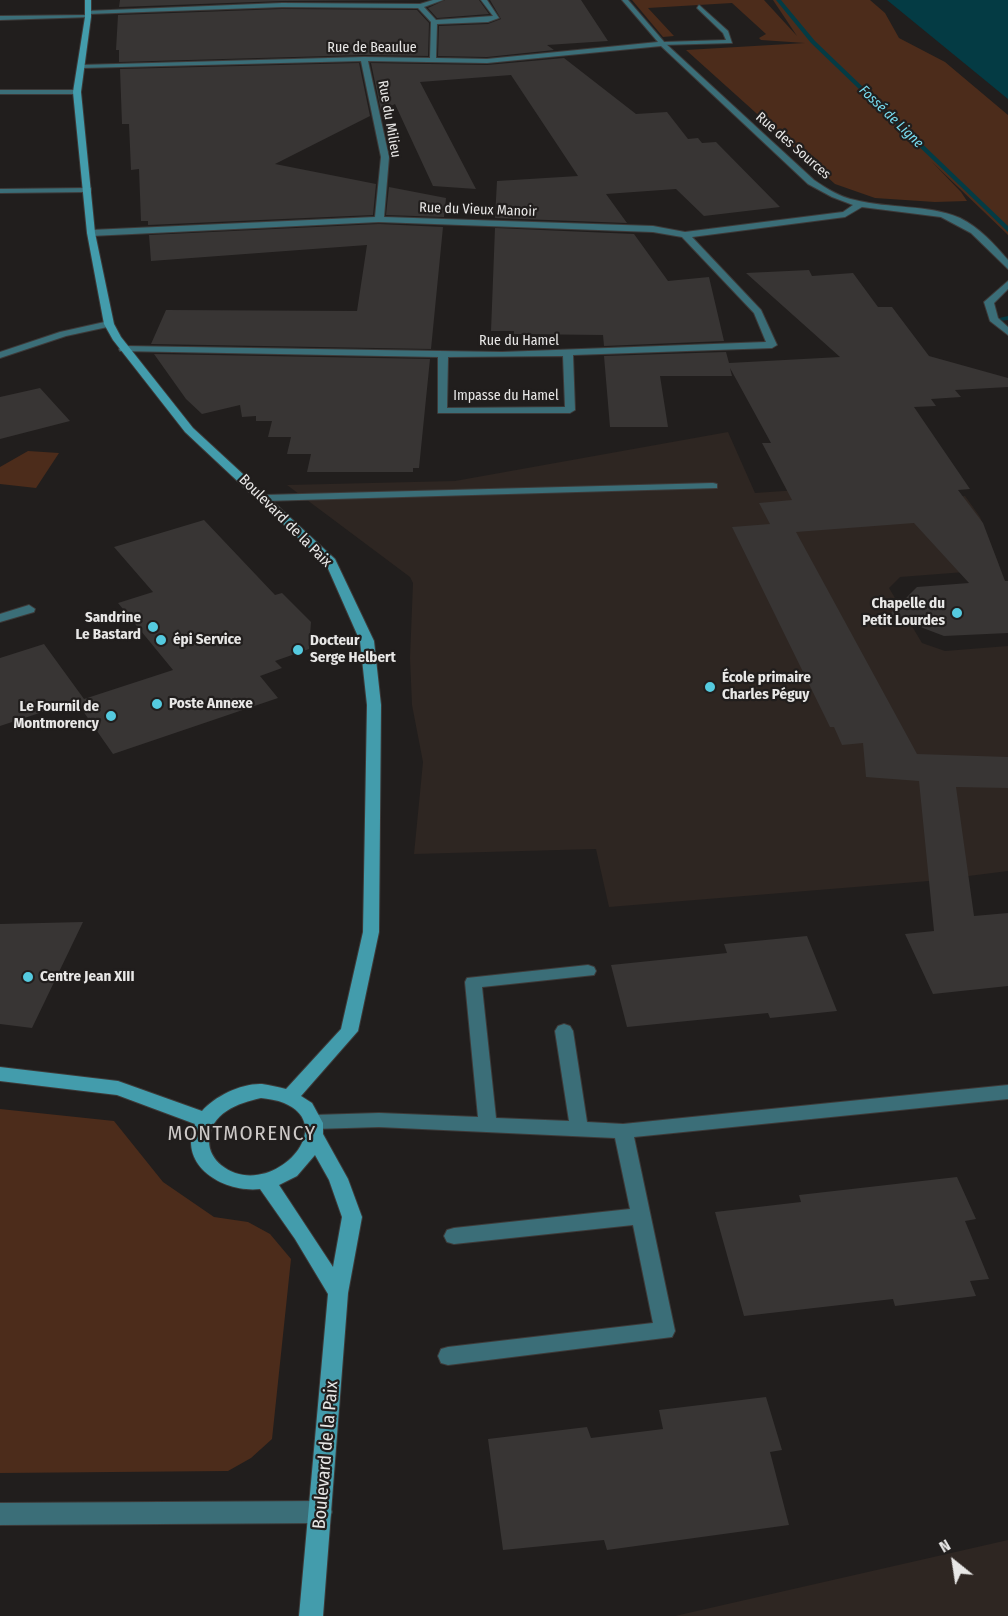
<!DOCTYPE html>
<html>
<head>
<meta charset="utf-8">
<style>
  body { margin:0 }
  #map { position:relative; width:1008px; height:1616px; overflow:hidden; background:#211e1d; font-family:"Fira Sans Condensed",sans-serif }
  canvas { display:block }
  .north { position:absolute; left:924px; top:1532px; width:60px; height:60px; -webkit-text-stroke:4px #211e1d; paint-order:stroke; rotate:330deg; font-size:16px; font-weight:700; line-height:24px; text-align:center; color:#e8e7e6 }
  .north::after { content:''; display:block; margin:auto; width:21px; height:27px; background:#e8e7e6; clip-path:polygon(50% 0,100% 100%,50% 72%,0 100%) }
</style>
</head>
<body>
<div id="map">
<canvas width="1008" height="1616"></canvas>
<div class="north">N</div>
</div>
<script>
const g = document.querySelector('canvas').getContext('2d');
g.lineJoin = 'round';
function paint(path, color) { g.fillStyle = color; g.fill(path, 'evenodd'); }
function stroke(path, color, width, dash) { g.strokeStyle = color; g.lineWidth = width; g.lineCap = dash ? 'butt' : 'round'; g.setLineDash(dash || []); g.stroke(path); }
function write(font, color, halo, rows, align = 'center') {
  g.font = font + ' "Fira Sans Condensed",sans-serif'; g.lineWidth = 4.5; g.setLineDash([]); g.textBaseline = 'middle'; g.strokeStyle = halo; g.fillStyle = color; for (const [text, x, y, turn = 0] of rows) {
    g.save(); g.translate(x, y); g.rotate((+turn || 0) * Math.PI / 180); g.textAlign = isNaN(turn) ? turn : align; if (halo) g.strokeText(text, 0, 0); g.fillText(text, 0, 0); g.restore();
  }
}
paint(new Path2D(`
  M728,432L755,493L841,487L853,506L965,496L980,517L999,565L965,572L900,577L889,588L922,643L945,651L1008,646V871L929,881L609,907L596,849L414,854L423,762L412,705L410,658L413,583L410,577L287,485L455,481Z
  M1008,1540V1616H675Z`), '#2e2622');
paint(new Path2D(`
  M632,0H764L797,36L773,0H870L885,13L899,38L945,62L1008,115V235L932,162L961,192L967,201L935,202L875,198L835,184L686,50L805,43L761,40L759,38L766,34L732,3L648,8L674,36L663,37Z
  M28,451L59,453L36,488L0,484V467Z
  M0,1109L114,1121L163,1182L214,1217L248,1222L270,1234L291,1259L272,1439L251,1458L228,1471L0,1473Z`), '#4c2c1b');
paint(new Path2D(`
  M887,0H1008V99Z`), '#043b44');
paint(new Path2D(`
  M776,0H781L815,41L1008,226V232L811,43Z
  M1008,316V320L999,321L995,319Z`), '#043b44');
paint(new Path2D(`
  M120,0H425L282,1L119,7Z
  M445,0H479L489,14L437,18L428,8Z
  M490,0H581L608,41L547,45L554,50L487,57L438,56L439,26L488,24L501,19Z
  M282,9L417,10L429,23L428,56L364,55L119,62V50H116L118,15Z
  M564,58L636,114L667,112L688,139L698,138L702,143L716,142L780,207L704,216L676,189L606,194L627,223L495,218L497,181L578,176L511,75L420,82L476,189L433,186L395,104L381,111L371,63L487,65Z
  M359,63L370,116L275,164L376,184L373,215L148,225V221H141L139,169L131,170L129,124H122L120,69Z
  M389,187L446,198L444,217L386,215Z
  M379,224L443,227L431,349L151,344L166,310L357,311L367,245L151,261L149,235Z
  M495,228L634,234L668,281L709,277L724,341L604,346L603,335L514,334V331H491Z
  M809,270L812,276L853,273L878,307H892L929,356L1008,378V387L955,390L961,397L931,399L936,406L914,407L970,489L958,490L983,523L1005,581H1008V633L944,636L889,615L917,587L969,583L914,523L796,532L917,754L1008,757V788L956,787L974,916L1008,913V986L933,994L905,934L934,931L919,781L866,777L863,743L842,745L834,727H830L732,527L770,524L759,503L792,500L762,443H771L730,368L732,376H660L668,427H610L604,356L726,352L729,363L840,357L746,273Z
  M154,354L430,359L419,468H413V472H307L311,454H287L291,437H268L272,421H256V416L242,417L240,405L202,414L186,399Z
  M40,388L70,421L0,439V397Z
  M204,520L275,595L282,593L311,622L309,649L275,661L282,668L260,676L278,698L113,754L76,701L0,726V658L44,644L84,699L173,670L118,603L153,592L114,547Z
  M83,922L32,1028L0,1024V924Z
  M807,936L837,1011L770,1018L768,1013L627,1027L611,965L727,953L724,944Z
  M957,1177L976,1219L965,1221L989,1279L970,1281L976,1296L895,1306L893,1299L744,1316L715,1212L801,1202L799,1195Z
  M766,1397L782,1450L770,1452L789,1525L607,1550L604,1540L503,1550L488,1439L587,1427L591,1438L663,1429L659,1410Z`), '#383534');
const lane = new Path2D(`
  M699,5L728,31L732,43L661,45L663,42L726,40L723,33L697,8Z
  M713,483L717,484V488L264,501L258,498L264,495Z
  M29,605L35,609L34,612L0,622V614Z
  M588,965L594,967L596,971L594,975L482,987L496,1118L569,1121L555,1031L558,1026L564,1024L570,1026L573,1031L587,1122L623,1124L1008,1085V1099L634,1137L675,1331L672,1337L448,1365L441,1363L438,1356L441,1349L448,1347L653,1323L633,1225L454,1244L447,1242L444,1236L447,1230L454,1228L630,1209L615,1138L379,1127L314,1129L307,1127L305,1122L307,1117L314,1115L379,1113L478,1117L465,982L467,978Z`);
const street = new Path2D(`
  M433,0H443L424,7L436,20L493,16L481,0H487L499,18L488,22L437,24L436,58L487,59L658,42L622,0H628L665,43L814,180C827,189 840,197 855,200C890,209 927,204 960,218C980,228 994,244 1008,260V269L971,233L941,217L862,207L845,217L692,237L761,310L777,345L772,348L573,355L575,410L570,413H438V357L120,351L119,349L124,346L502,352L766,342L754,313L682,237L653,232L379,222L91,236L87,233L91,230L375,217L381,157L361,61L82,68L80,65L364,57L430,58L431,22L418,8L282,7L88,14L86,11L282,3L420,4ZM661,46L808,184L832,197L853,205L843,212L685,232L653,226L384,217L389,157L368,61L487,63ZM563,356L565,407L447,408L448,357Z
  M0,16L88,15L91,17L0,20Z
  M0,90H77L81,92L77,94H0Z
  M91,188V192H88L0,193V189Z
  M1008,281V289L994,303L998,318L1008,327V335L990,321L984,302Z
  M109,321L114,324L112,326L66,336L0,358V352L60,332Z
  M321,1501L329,1504L332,1512L329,1520L321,1523L0,1525V1503Z`);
const secondary = new Path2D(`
  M85,0H91V17L81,92L95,233L114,324L121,337L193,428L335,559L374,641L381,705L379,932L358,1031L301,1096L312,1103L323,1123V1134L348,1179L362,1217L348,1293L323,1616H299L328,1294L295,1239L260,1189C224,1193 177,1166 195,1124L117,1095L0,1081V1067L118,1081L202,1111C215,1096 242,1083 262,1084C270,1085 278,1087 286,1089L341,1029L363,932L367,705L360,641L326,564L185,432L113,340L104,324L87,233L73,92L85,17ZM261,1098C268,1099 277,1100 284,1103C342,1127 268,1203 221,1165C214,1159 209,1151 209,1141C210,1113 238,1103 261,1098ZM315,1155L329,1180L342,1217L333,1267L279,1185L297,1176Z`);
stroke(lane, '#3d3a39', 2);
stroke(street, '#3d3a39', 2);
stroke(secondary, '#3d3a39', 2);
paint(lane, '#3b6e78');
paint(street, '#3b6e78');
paint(secondary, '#439cac');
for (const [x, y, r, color] of [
  [957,613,6,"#55cadf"],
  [153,627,6,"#55cadf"],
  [161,640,6,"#55cadf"],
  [298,650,6,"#55cadf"],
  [710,687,6,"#55cadf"],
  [157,704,6,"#55cadf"],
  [111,716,6,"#55cadf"],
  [28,977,6,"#55cadf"]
]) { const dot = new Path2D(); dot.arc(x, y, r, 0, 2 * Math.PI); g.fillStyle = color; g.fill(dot); stroke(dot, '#211e1d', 2); }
write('14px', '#e8e7e6', '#211e1d', [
  ["Rue de Beaulue",372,48],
  ["Rue du Milieu",389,119,80],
  ["Rue des Sources",793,146,41],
  ["Rue du Vieux Manoir",478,210,2],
  ["Rue du Hamel",519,341],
  ["Impasse du Hamel",506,396]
]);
write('italic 14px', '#77dbee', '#211e1d', [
  ["Fossé de Ligne",891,117,44]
]);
write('15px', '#e8e7e6', '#211e1d', [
  ["Boulevard de la Paix",285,521,45]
]);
write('bold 15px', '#e8e7e6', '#211e1d', [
  ["Chapelle du",945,604,"right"],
  ["Petit Lourdes",945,621,"right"],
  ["Sandrine",141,618,"right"],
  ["Le Bastard",141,635,"right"],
  ["épi Service",173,640],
  ["Docteur",310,641],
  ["Serge Helbert",310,658],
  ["École primaire",722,678],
  ["Charles Péguy",722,695],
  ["Poste Annexe",169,704],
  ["Le Fournil de",99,707,"right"],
  ["Montmorency",99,724,"right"],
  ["Centre Jean XIII",40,977]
], 'left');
write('18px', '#e8e7e6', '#211e1d', [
  ["Boulevard de la Paix",326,1455,-85]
]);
g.letterSpacing = '1.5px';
write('21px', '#cdc9c7', '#211e1d', [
  ["MONTMORENCY",242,1134]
]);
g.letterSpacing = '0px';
</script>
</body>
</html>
